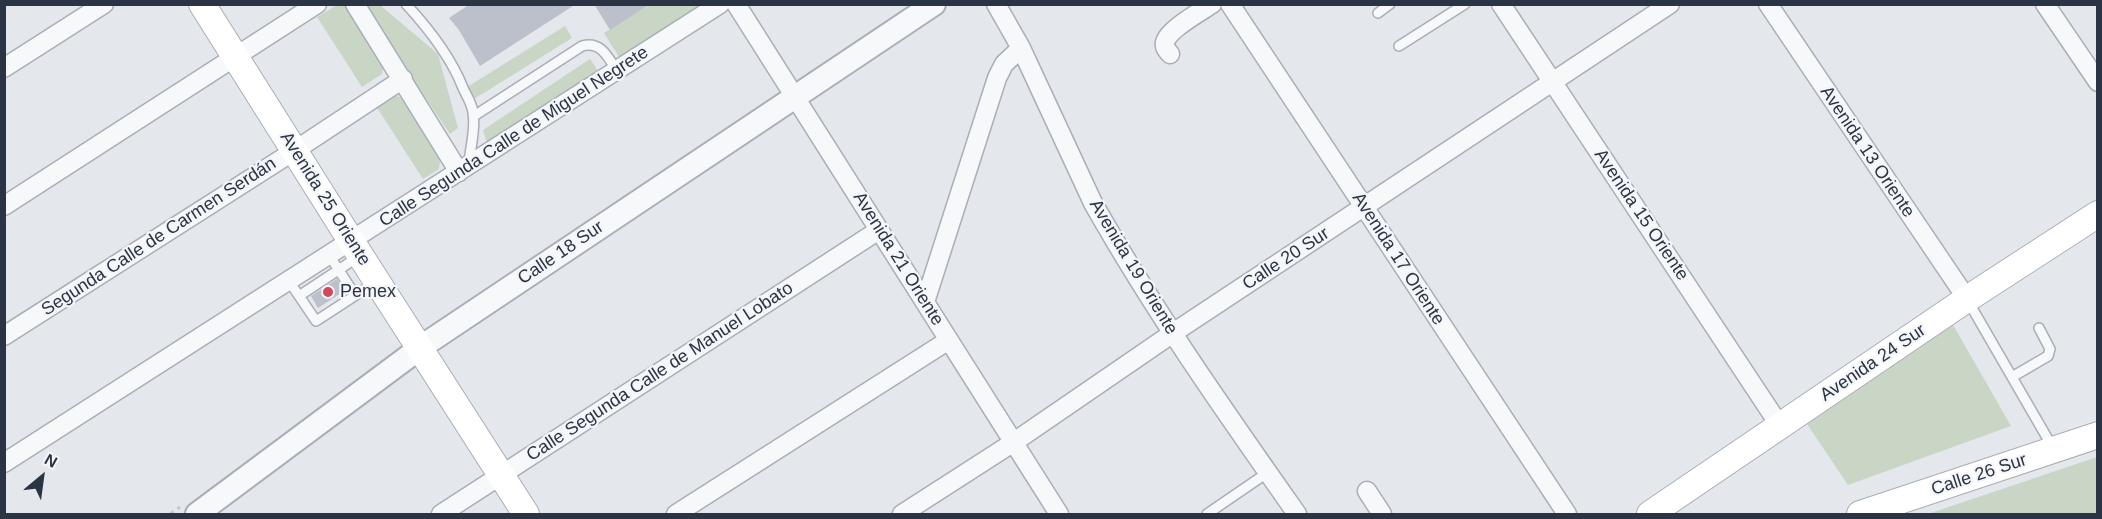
<!DOCTYPE html>
<html>
<head>
<meta charset="utf-8">
<style>
  body { margin:0 }
  #map { position:relative; width:2102px; height:519px; overflow:hidden; background:#e4e7ec; font-family:Arial,sans-serif }
  canvas { display:block }
  .frame { position:absolute; inset:0; border:6px solid #2b3445; pointer-events:none }
  .north { position:absolute; left:12px; top:447px; width:60px; height:60px; -webkit-text-stroke:4px #f4f6f9; paint-order:stroke; rotate:29deg; font-size:16px; font-weight:700; line-height:24px; text-align:center; color:#2b3445 }
  .north::after { content:''; display:block; margin:auto; width:21px; height:27px; background:#2b3445; clip-path:polygon(50% 0,100% 100%,50% 72%,0 100%) }
</style>
</head>
<body>
<div id="map">
<canvas width="2102" height="519"></canvas>
<div class="frame"></div>
<div class="north">N</div>
</div>
<script>
const g = document.querySelector('canvas').getContext('2d');
g.lineJoin = 'round';
function paint(path, color) { g.fillStyle = color; g.fill(path, 'evenodd'); }
function stroke(path, color, width, dash) { g.strokeStyle = color; g.lineWidth = width; g.lineCap = dash ? 'butt' : 'round'; g.setLineDash(dash || []); g.stroke(path); }
function write(font, color, halo, rows, align = 'center') {
  g.font = font + ' Arial,sans-serif'; g.lineWidth = 4.5; g.setLineDash([]); g.textBaseline = 'middle'; g.strokeStyle = halo; g.fillStyle = color; for (const [text, x, y, turn = 0] of rows) {
    g.save(); g.translate(x, y); g.rotate((+turn || 0) * Math.PI / 180); g.textAlign = isNaN(turn) ? turn : align; if (halo) g.strokeText(text, 0, 0); g.fillText(text, 0, 0); g.restore();
  }
}
paint(new Path2D(`
  M337,5H347L384,61L382,74L362,87L317,17Z
  M363,5H380L438,54L458,128L450,134Z
  M648,5H704L621,60L604,33Z
  M565,26L572,38L471,101L464,89Z
  M590,59L600,74L488,147L483,130Z
  M392,95L404,98L441,151L439,169L423,179L376,106Z
  M1952,323L2011,426L1848,485L1807,424Z
  M2097,457V514H1928Z`), '#c9d6c5');
paint(new Path2D(`
  M470,4H576L480,66L459,30L449,18Z
  M594,4H650L610,30Z
  M337,279L344,291L318,308L311,296Z`), '#bbc0ca');
const service = new Path2D(`
  M406,4C429,29 451,57 463,88C467,97 472,103 473,113C476,129 470,148 469,164
  M1378,13L1390,4
  M1399,46L1465,4
  M474,116L582,46C601,41 608,57 617,71
  M329,255L355,295
  M289,281L316,321L376,282
  M299,296L358,257
  M1968,301L2053,448
  M2012,377L2048,356L2050,349L2039,328
  M1207,514L1267,473`);
const minor = new Path2D(`
  M355,4L459,172
  M736,4L1059,514
  M996,4L1021,48L1093,203C1154,311 1226,413 1297,514
  M1230,4L1567,514
  M1501,4L1780,426
  M1768,4L1967,299
  M2045,4L2098,82
  M1170,54C1168,51 1165,49 1165,46C1161,33 1202,11 1212,4
  M4,68L104,4
  M4,206L317,4
  M925,302L997,78L1004,64L1021,48
  M4,336L294,151L403,79
  M4,463L720,4
  M1367,491L1382,514
  M441,514L879,230
  M676,514L949,340
  M902,514L1014,442L1173,333L1670,4`);
const tertiary = new Path2D(`
  M197,514L424,345L934,4`);
const secondary = new Path2D(`
  M202,4L360,255L526,514
  M1650,514L1967,299L2098,214
  M1860,514L2098,435`);
stroke(service, '#a9aeb7', 12);
stroke(minor, '#a9aeb7', 21);
stroke(tertiary, '#a9aeb7', 26);
stroke(secondary, '#a9aeb7', 28);
stroke(new Path2D(`
  M170,514L180,507`), '#c2c5cb', 3, [4.5, 4.5]);
stroke(service, '#f7f8fa', 9);
stroke(minor, '#f7f8fa', 18);
stroke(tertiary, '#f7f8fa', 22);
stroke(secondary, '#fff', 26);
for (const [x, y, r, color] of [
  [328,292,6,"#d1495b"]
]) { const dot = new Path2D(); dot.arc(x, y, r, 0, 2 * Math.PI); g.fillStyle = color; g.fill(dot); stroke(dot, '#f4f6f9', 2); }
write('18px', '#2b3445', '#f4f6f9', [
  ["Calle Segunda Calle de Miguel Negrete",514,137,-33],
  ["Avenida 13 Oriente",1867,152,56],
  ["Avenida 25 Oriente",325,199,58],
  ["Avenida 15 Oriente",1641,215,56],
  ["Segunda Calle de Carmen Serdán",159,237,-33],
  ["Calle 18 Sur",561,253,-34],
  ["Avenida 21 Oriente",898,259,58],
  ["Calle 20 Sur",1286,259,-33],
  ["Avenida 17 Oriente",1398,259,57],
  ["Avenida 19 Oriente",1133,267,59],
  ["Avenida 24 Sur",1873,363,-34],
  ["Calle Segunda Calle de Manuel Lobato",660,372,-33],
  ["Calle 26 Sur",1979,475,-18]
]);
write('18px', '#2b3445', '#f4f6f9', [
  ["Pemex",340,292]
], 'left');
</script>
</body>
</html>
